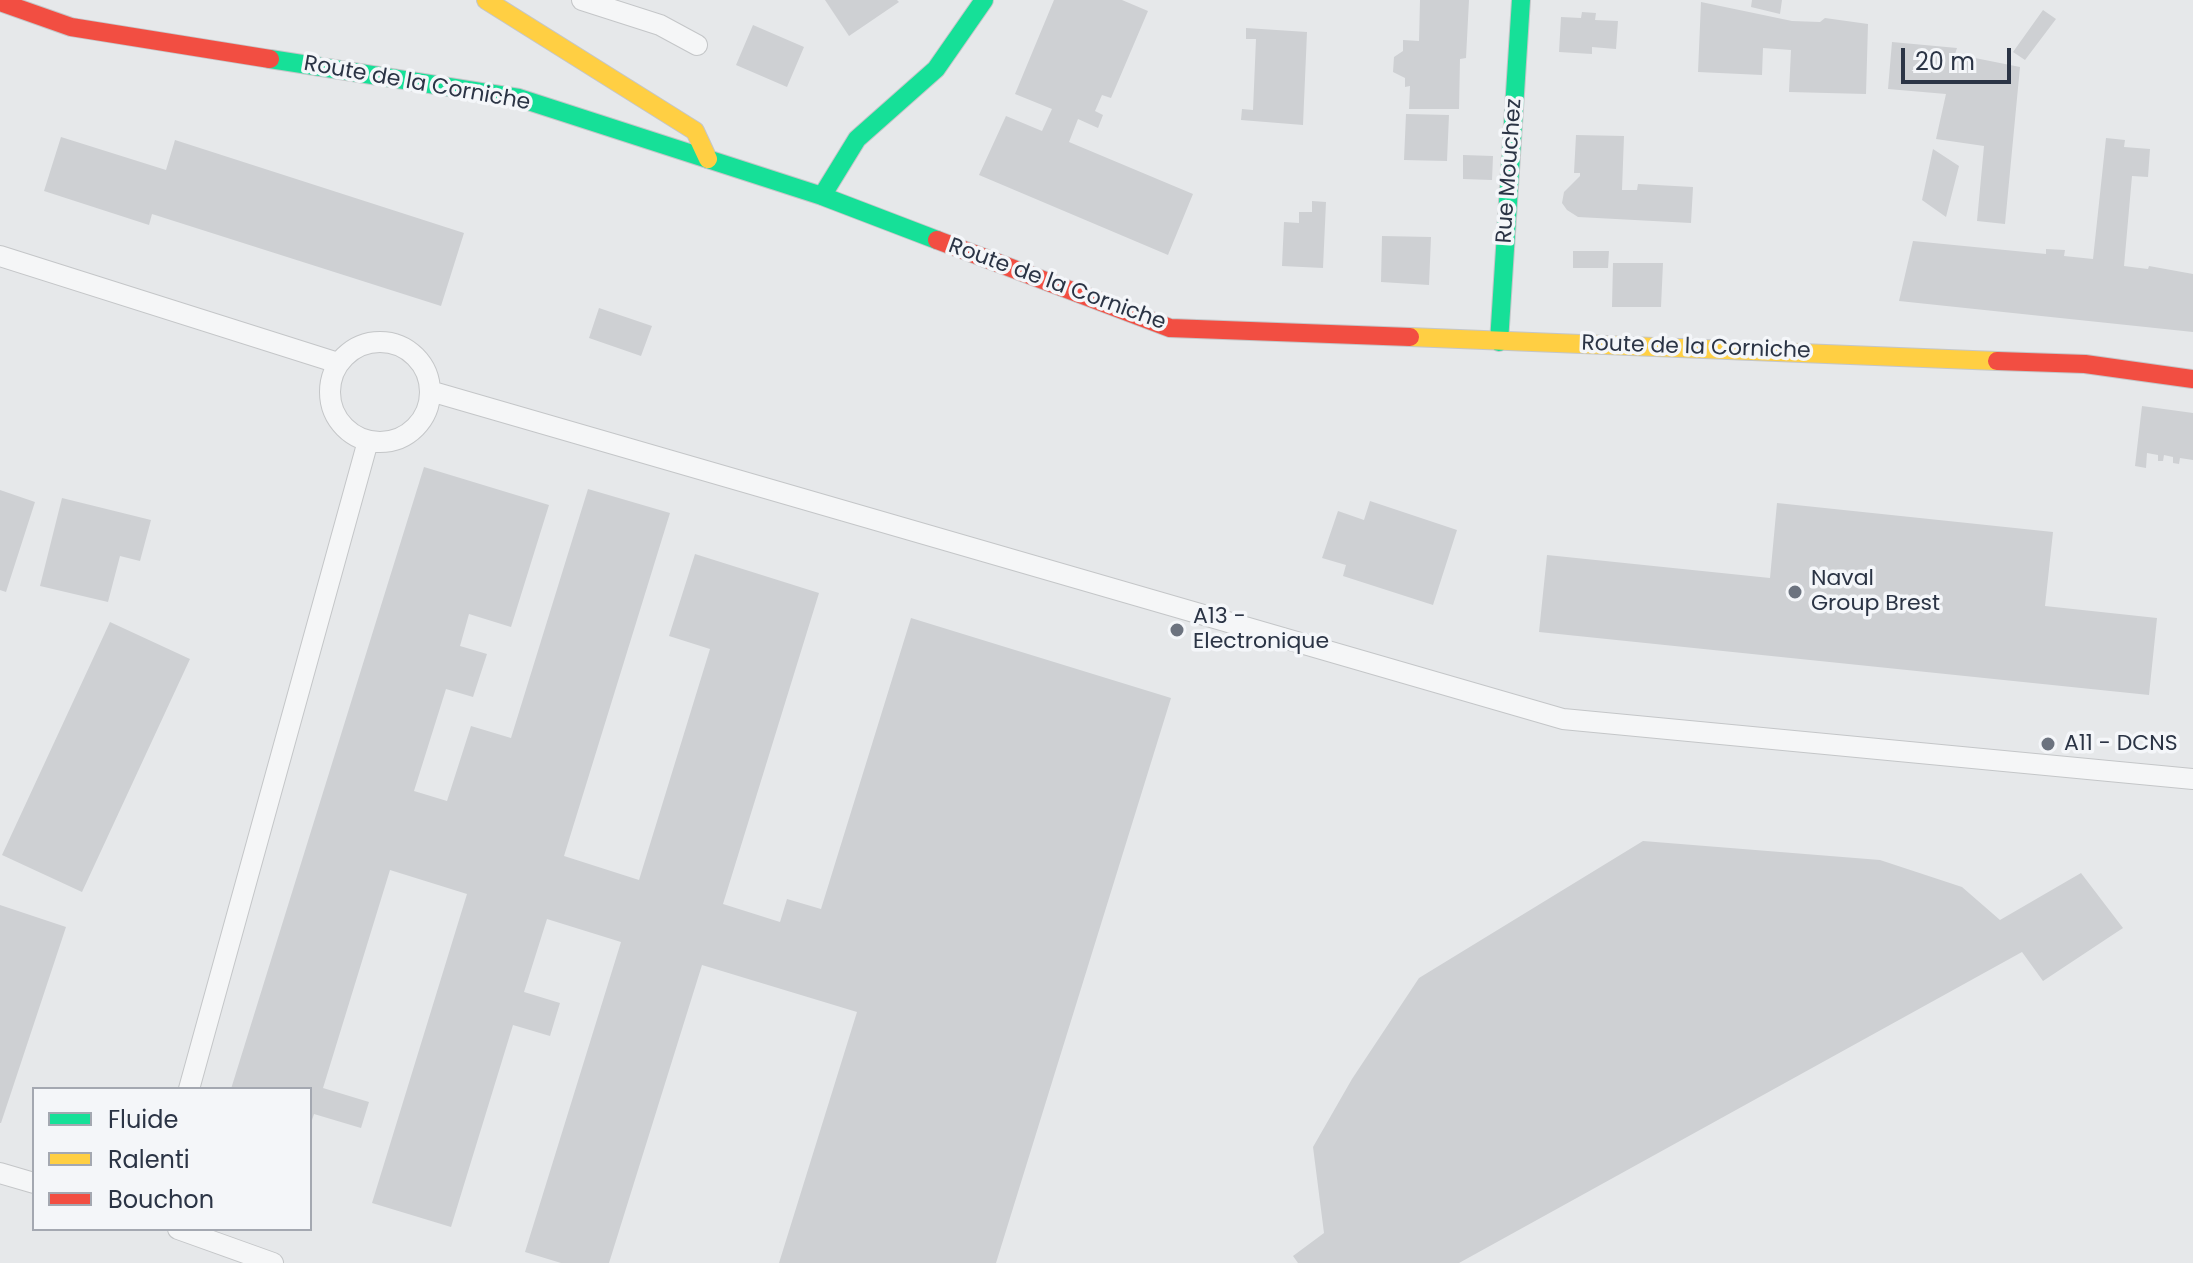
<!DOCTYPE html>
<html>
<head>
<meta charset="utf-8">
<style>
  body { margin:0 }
  #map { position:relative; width:2193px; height:1263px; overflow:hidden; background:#e6e8ea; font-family:Poppins,sans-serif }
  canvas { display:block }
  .legend { position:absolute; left:32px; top:1087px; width:280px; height:144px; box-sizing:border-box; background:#f4f6f9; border:2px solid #a4a8b1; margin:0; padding:10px 14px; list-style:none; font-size:24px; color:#2b3445 }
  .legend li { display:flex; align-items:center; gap:16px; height:40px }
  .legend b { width:40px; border:2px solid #a4a8b1 }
  .scale { position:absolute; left:1901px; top:48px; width:110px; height:36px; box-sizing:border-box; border:4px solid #2b3445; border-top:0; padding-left:10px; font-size:24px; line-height:28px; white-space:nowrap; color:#2b3445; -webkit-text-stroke:6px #f4f6f9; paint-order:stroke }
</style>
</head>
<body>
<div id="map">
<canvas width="2193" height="1263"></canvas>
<ul class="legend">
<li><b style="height:10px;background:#16e098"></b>Fluide</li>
<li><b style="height:10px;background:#ffcf43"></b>Ralenti</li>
<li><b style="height:10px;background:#f24e42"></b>Bouchon</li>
</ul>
<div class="scale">20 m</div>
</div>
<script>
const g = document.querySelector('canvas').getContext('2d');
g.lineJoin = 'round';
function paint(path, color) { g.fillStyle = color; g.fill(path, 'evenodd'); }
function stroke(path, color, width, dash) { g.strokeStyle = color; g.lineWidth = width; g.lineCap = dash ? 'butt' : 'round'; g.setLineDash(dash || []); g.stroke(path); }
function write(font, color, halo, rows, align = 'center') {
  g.font = font + ' Poppins,sans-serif'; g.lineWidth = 7; g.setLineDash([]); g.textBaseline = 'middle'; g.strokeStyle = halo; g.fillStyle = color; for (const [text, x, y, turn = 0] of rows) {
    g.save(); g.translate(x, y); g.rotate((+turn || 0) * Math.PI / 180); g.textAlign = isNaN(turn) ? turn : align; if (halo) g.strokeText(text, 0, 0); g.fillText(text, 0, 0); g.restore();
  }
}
paint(new Path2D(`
  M825,0H897L899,2L849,36Z
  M1054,0H1122L1148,11L1111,98L1102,95L1095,111L1103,115L1098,128L1078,119L1069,142L1193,194L1168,255L979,175L1006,116L1042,131L1052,109L1015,94Z
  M1420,0H1469L1466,58L1460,59L1459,109H1409L1410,86L1405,87V78L1393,72L1394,57L1403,51V40L1419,41Z
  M1752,0H1782L1780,14L1751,7Z
  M1701,2L1792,21L1820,22L1825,18L1868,24L1866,94L1789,92L1791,50L1763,48L1762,75L1698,72Z
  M2043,10L2056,19L2025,60L2013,52Z
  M1582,12L1596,13L1595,20L1618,21L1616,49L1592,47V54L1559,52L1561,17L1581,18Z
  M753,25L804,47L787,87L736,65Z
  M1246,28L1307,32L1303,125L1241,120L1242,109L1253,110L1256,39H1246Z
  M1892,42L1957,48L1955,54L2020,67L2005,224L1977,221L1984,146L1936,139L1946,94L1888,89Z
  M1406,114L1449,115L1447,161L1404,160Z
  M1576,135L1624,136L1622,190H1637L1638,184L1693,187L1691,223L1578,217L1567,210L1562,203L1564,192L1580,176V173H1574Z
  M61,137L166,170L175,140L464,233L441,306L152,214L149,225L44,191Z
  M2106,138L2125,140L2124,147L2150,149L2148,177L2132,176L2124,266L2148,269L2149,266L2193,274V332L1899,301L1913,241L2046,254V249L2065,250L2064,256L2093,259Z
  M1933,149L1959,166L1946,217L1922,200Z
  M1463,155L1493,156L1492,180L1463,179Z
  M1312,201L1326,202L1323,268L1282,266L1284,222L1299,223V212H1312Z
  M1382,236L1431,237L1429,285L1381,282Z
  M1573,251H1609L1608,268H1573Z
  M1613,263H1663L1661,307H1612Z
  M599,308L652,326L641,356L589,338Z
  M2142,406L2193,413V460L2180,458L2179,464L2173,463V457L2164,455L2163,461H2158V455L2147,453L2146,468L2135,466Z
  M424,467L549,505L511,627L469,614L460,646L487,654L473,697L446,689L414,791L447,801L471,726L511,738L588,489L670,513L564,856L639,880L710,649L669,636L695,554L819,593L723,904L780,922L787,899L821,909L911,618L1171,698L996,1263H779L857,1012L702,965L609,1263H561L525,1252L621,942L547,919L524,992L560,1003L550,1036L513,1025L451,1227L372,1203L467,894L390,870L323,1088L369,1102L361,1128L314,1114L310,1126V1089H231Z
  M0,490L35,502L6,592L0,590Z
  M62,498L151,520L140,561L120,556L108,602L40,586Z
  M1370,501L1457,530L1433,605L1343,576L1346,565L1322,558L1338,511L1364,520Z
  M1777,503L2053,532L2045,606L2157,618L2149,695L1539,632L1547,555L1770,578Z
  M110,622L190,659L82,892L2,855Z
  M1643,841L1880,860L1962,887L2000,920L2081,873L2123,928L2043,981L2022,952L1459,1263H1298L1293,1256L1324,1233L1313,1147L1352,1079L1419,978Z
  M0,905L66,927L1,1123H0Z`), '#ced0d3');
const lane = new Path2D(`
  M582,0L660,25L697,45
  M0,256L338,363
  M330 392a50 50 0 1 1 100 0a50 50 0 1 1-100 0Z
  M430,391L1563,719L2193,779
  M189,1089L368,441
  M0,1173L34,1183
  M178,1229L273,1263`);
const fast = new Path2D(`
  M270,59L519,98L822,196L937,240
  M822,196L857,139L936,69L984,0
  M1499,342L1521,0`);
const slow = new Path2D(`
  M486,0L695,131L708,159
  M1410,337L1997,361`);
const jam = new Path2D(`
  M0,2L71,27L270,59
  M937,240L1170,328L1410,337
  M1997,361L2085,364L2193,379`);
stroke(lane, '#c4c6c8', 22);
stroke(fast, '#c4c6c8', 20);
stroke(slow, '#c4c6c8', 20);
stroke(jam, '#c4c6c8', 20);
stroke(lane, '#f5f6f7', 20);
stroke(fast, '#16e098', 18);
stroke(slow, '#ffcf43', 18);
stroke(jam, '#f24e42', 18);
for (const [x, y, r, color] of [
  [1795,592,8,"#6c737f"],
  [1177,630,8,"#6c737f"],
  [2048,744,8,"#6c737f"]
]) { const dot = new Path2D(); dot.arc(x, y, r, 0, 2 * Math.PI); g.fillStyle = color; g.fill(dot); stroke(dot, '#f4f6f9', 3); }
write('22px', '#2b3445', '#f4f6f9', [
  ["Route de la Corniche",417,84,10],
  ["Rue Mouchez",1510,171,-86],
  ["Route de la Corniche",1057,285,20],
  ["Route de la Corniche",1696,348,2]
]);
write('22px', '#2b3445', '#f4f6f9', [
  ["Naval",1811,579],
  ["Group Brest",1811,604],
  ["A13 -",1193,617],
  ["Electronique",1193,642],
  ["A11 - DCNS",2064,744]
], 'left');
</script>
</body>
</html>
